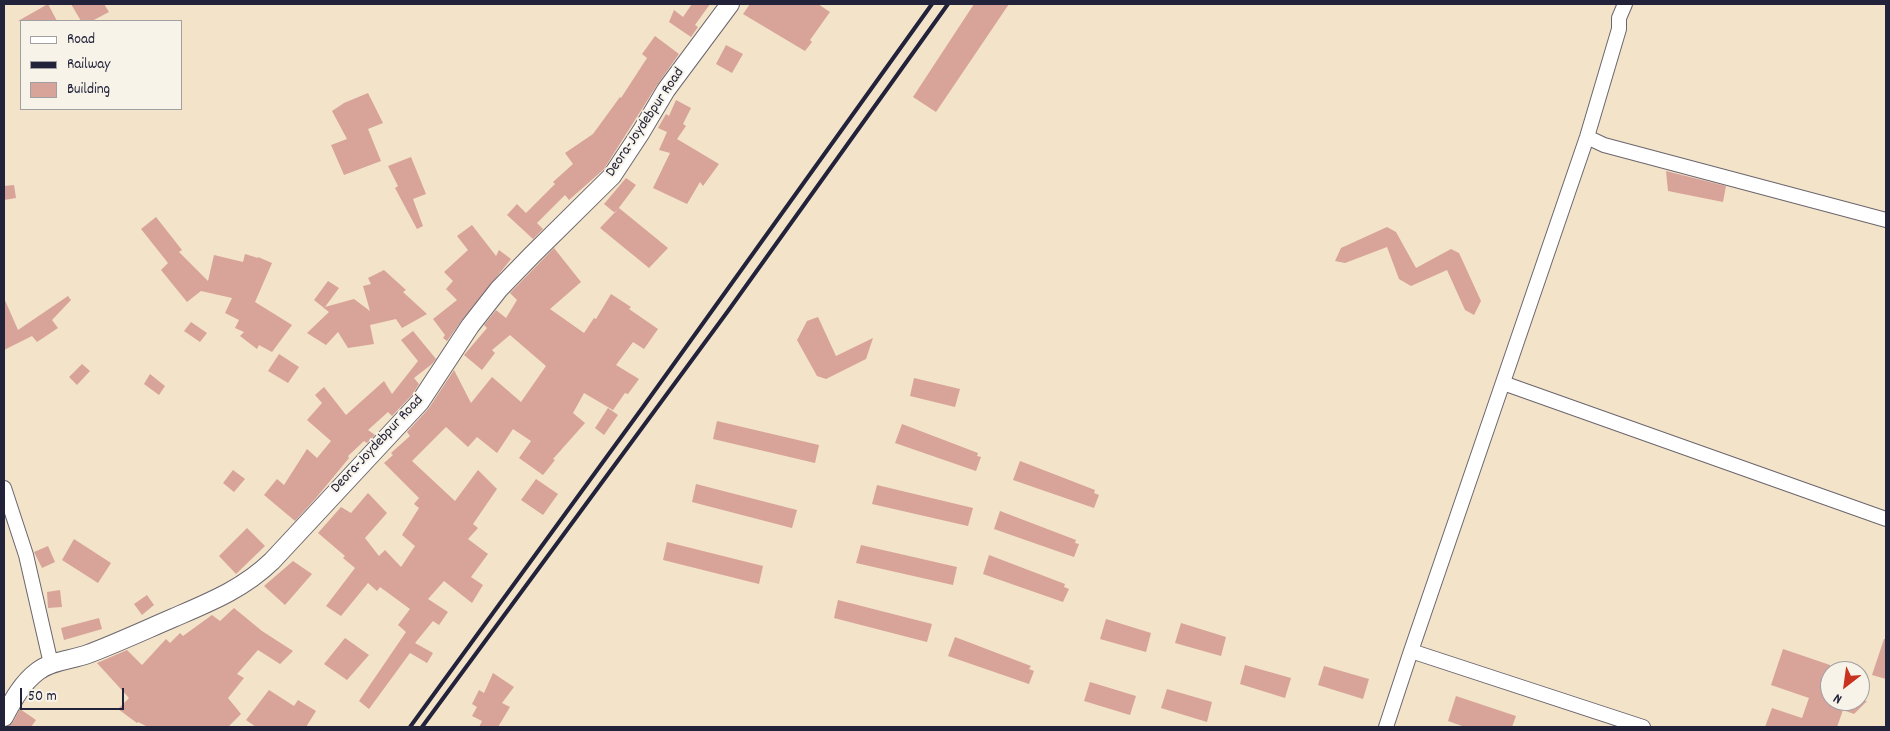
<!DOCTYPE html>
<html>
<head>
<meta charset="utf-8">
<style>
  body { margin:0 }
  #map { position:relative; width:1890px; height:731px; overflow:hidden; background:#f2e3c9; font-family:Dekko,sans-serif }
  canvas { display:block }
  .frame { position:absolute; inset:0; border:5px solid #22223b; pointer-events:none }
  .legend { position:absolute; left:20px; top:20px; width:162px; height:90px; box-sizing:border-box; background:#f7f3e8; border:1px solid #a29fa3; margin:0; padding:6px 9px; list-style:none; font-size:15px; color:#22223b }
  .legend li { display:flex; align-items:center; gap:10px; height:25px }
  .legend b { width:25px; border:1px solid #a29fa3 }
  .north { position:absolute; left:1820px; top:661px; width:50px; height:50px; box-sizing:border-box; background:#f7f3e8; border:1px solid #a29fa3; border-radius:50%; rotate:210deg; font-size:14px; font-weight:700; line-height:20px; text-align:center; color:#22223b }
  .north::after { content:''; display:block; margin:auto; width:18px; height:22px; background:#c8321e; clip-path:polygon(50% 0,100% 100%,50% 72%,0 100%) }
  .scale { position:absolute; left:20px; top:688px; width:104px; height:22px; box-sizing:border-box; border:2px solid #22223b; border-top:0; padding-left:6px; font-size:15px; line-height:18px; white-space:nowrap; color:#22223b; -webkit-text-stroke:4px #f7f3e8; paint-order:stroke }
</style>
</head>
<body>
<div id="map">
<canvas width="1890" height="731"></canvas>
<div class="frame"></div>
<ul class="legend">
<li><b style="height:6px;background:#fff"></b>Road</li>
<li><b style="height:6px;background:#22223b"></b>Railway</li>
<li><b style="height:14px;background:#d8a399"></b>Building</li>
</ul>
<div class="north">N</div>
<div class="scale">50 m</div>
</div>
<script>
const g = document.querySelector('canvas').getContext('2d');
g.lineJoin = 'round';
function paint(path, color) { g.fillStyle = color; g.fill(path, 'evenodd'); }
function stroke(path, color, width, dash) { g.strokeStyle = color; g.lineWidth = width; g.lineCap = dash ? 'butt' : 'round'; g.setLineDash(dash || []); g.stroke(path); }
function write(font, color, halo, rows, align = 'center') {
  g.font = font + ' Dekko,sans-serif'; g.lineWidth = 4; g.setLineDash([]); g.textBaseline = 'middle'; g.strokeStyle = halo; g.fillStyle = color; for (const [text, x, y, turn = 0] of rows) {
    g.save(); g.translate(x, y); g.rotate((+turn || 0) * Math.PI / 180); g.textAlign = isNaN(turn) ? turn : align; if (halo) g.strokeText(text, 0, 0); g.fillText(text, 0, 0); g.restore();
  }
}
paint(new Path2D(`
  M48,4L57,21H18Z
  M71,4H104L109,12L92,21H81Z
  M692,4H710L695,25L698,27L691,37L669,22L674,10L683,17Z
  M750,4H818L830,12L810,40L812,42L805,51L743,14Z
  M974,4H1009L936,112L913,97Z
  M655,36L679,54L657,85L604,169L569,200L565,195L537,223L543,229L533,239L507,215L517,204L526,213L555,184L553,182L573,164L565,153L593,134L620,97L621,98L647,58L642,54Z
  M726,45L743,54L732,73L716,64Z
  M368,93L383,123L368,129L381,161L344,175L331,145L347,139L332,111L344,103Z
  M676,100L691,108L683,124L686,126L677,139L719,164L703,186L700,182L687,204L653,188L670,153L659,150L667,132L658,128L666,114L669,116Z
  M411,157L426,194L413,199L423,226L417,229L395,188L398,186L388,166Z
  M1666,171L1726,186L1723,202L1668,191Z
  M626,178L636,185L615,213L604,204Z
  M14,185L16,198L4,200V186Z
  M619,208L668,248L649,268L600,228Z
  M156,217L182,250L179,252L208,281L214,255L243,262L245,254L258,258V257L272,263L255,302L292,325L272,352L259,345L257,349L240,336L244,332L235,328L239,320L225,313L232,298L201,291L187,302L161,270L168,263L141,229Z
  M472,225L496,256L499,250L511,259L462,320L447,341L443,338L445,335L433,319L457,300L446,289L453,281L444,272L468,250L457,236Z
  M1387,227L1396,232L1416,268L1451,249L1459,253L1481,301L1474,315L1465,310L1447,270L1411,286L1399,279L1387,247L1345,263L1335,261L1341,248Z
  M554,248L581,282L550,309L584,333L594,318L596,319L611,294L631,307L629,309L658,329L644,349L633,342L616,365L639,379L628,394L625,393L613,410L584,393L573,413L585,423L553,459L555,460L543,475L519,458L531,441L513,429L497,453L477,437L468,447L446,427L412,461L455,501L478,470L497,489L473,524L478,528L468,539L488,554L471,577L483,585L472,603L444,581L428,599L448,612L439,625L433,621L415,643L433,653L427,663L410,653L369,709L359,701L406,632L398,625L410,609L380,587L377,591L368,583L341,616L326,606L355,568L343,558L345,556L318,533L341,507L351,513L368,493L387,513L365,538L379,556L385,550L401,567L415,546L402,535L419,508L414,504L419,498L384,463L393,455L391,453L410,436L407,432L429,408L454,370L471,403L492,377L521,402L546,366L510,335L492,350L495,353L482,370L464,355L487,328L484,325L496,310L506,318L517,300L510,293Z
  M384,270L406,290L403,292L427,314L402,328L396,319L370,325L374,344L348,348L338,332L326,345L307,333L329,312L314,300L328,281L339,288L325,307L354,299L370,311L363,286L371,284L368,278Z
  M68,296L71,300L52,320L58,328L37,342L32,336L4,350V298L18,330Z
  M818,317L836,356L873,338L866,359L826,379L817,376L797,340L807,321Z
  M191,322L207,333L200,342L184,331Z
  M413,331L436,359L432,364L414,378L419,384L412,395L392,416L388,412L368,430L375,435L367,443L364,441L348,456L349,458L316,498L295,521L264,495L277,479L284,485L307,449L317,458L331,441L307,420L322,403L315,395L324,387L346,415L384,381L392,394L418,361L401,340Z
  M279,354L299,367L288,383L268,371Z
  M82,364L90,371L77,385L69,377Z
  M150,374L165,386L159,395L144,384Z
  M914,378L960,389L955,407L910,396Z
  M608,408L618,415L604,435L595,428Z
  M717,421L819,445L815,463L713,439Z
  M902,424L978,453L977,456L981,457L976,471L895,443Z
  M1020,461L1095,490L1094,493L1099,495L1094,508L1013,480Z
  M233,470L245,479L234,492L223,483Z
  M536,479L558,494L543,515L521,500Z
  M696,484L797,510L792,528L692,502Z
  M877,485L973,508L968,526L872,504Z
  M1000,511L1076,540L1075,543L1079,544L1074,557L994,529Z
  M247,528L265,546L236,574L219,556Z
  M74,539L111,563L98,583L62,560Z
  M667,542L763,566L759,584L663,560Z
  M861,545L957,567L953,585L856,563Z
  M48,546L55,562L42,568L34,552Z
  M989,555L1065,584L1064,587L1069,589L1063,602L983,574Z
  M293,561L312,574L285,605L264,586Z
  M60,590L62,607L48,608L47,592Z
  M147,595L154,605L142,615L134,604Z
  M838,600L932,624L927,642L834,618Z
  M234,608L262,631L293,651L280,664L258,650L237,674L244,678L228,698L241,714L228,727H148L138,722L137,723L118,709L129,698L97,663L127,650L142,665L166,639L170,643L180,633L183,636L212,615L220,621Z
  M99,618L102,629L64,640L61,628Z
  M1106,619L1151,633L1146,652L1100,639Z
  M1181,623L1226,637L1221,656L1175,643Z
  M955,637L1031,666L1029,669L1034,671L1029,684L948,656Z
  M345,638L369,655L347,680L324,664Z
  M1884,639H1886V679L1872,675Z
  M1783,649L1830,665V701H1867L1854,714L1843,710L1837,727H1765L1772,708L1802,718L1809,698L1771,685Z
  M1245,665L1291,678L1285,698L1240,684Z
  M1324,666L1369,679L1363,699L1318,685Z
  M493,673L514,687L502,703L510,707L498,727H479L482,721L472,716L477,707L472,704L479,690L484,693Z
  M1090,682L1136,696L1130,715L1084,701Z
  M1167,689L1212,702L1207,722L1161,708Z
  M269,690L294,706L298,700L316,711L306,727H256L246,720Z
  M1456,696L1516,716L1512,727H1465L1448,721Z
  M20,709L36,720L31,727H6L13,722Z`), '#d8a399');
const minor = new Path2D(`
  M1625,4L1619,18V29L1587,137L1411,651L1643,727
  M1587,137L1604,145L1886,220
  M1503,383L1886,519
  M4,488L26,555L51,664
  M1386,727L1411,651`);
const tertiary = new Path2D(`
  M4,717C13,700 22,683 38,671C53,660 72,660 88,654C117,643 145,630 173,618C210,602 243,589 272,561L420,402L470,326L499,289L532,255L612,176L641,132L666,90L730,4`);
stroke(minor, '#6b666d', 16);
stroke(tertiary, '#6b666d', 20);
stroke(minor, '#fff', 14);
stroke(tertiary, '#fff', 18);
stroke(new Path2D(`
  M410,727L643,407L932,4
  M422,727L728,311L948,4`), '#22223b', 4);
write('15px', '#22223b', '#f7f3e8', [
  ["Deora-Joydebpur Road",646,123,-56],
  ["Deora-Joydebpur Road",378,445,-47]
]);
</script>
</body>
</html>
